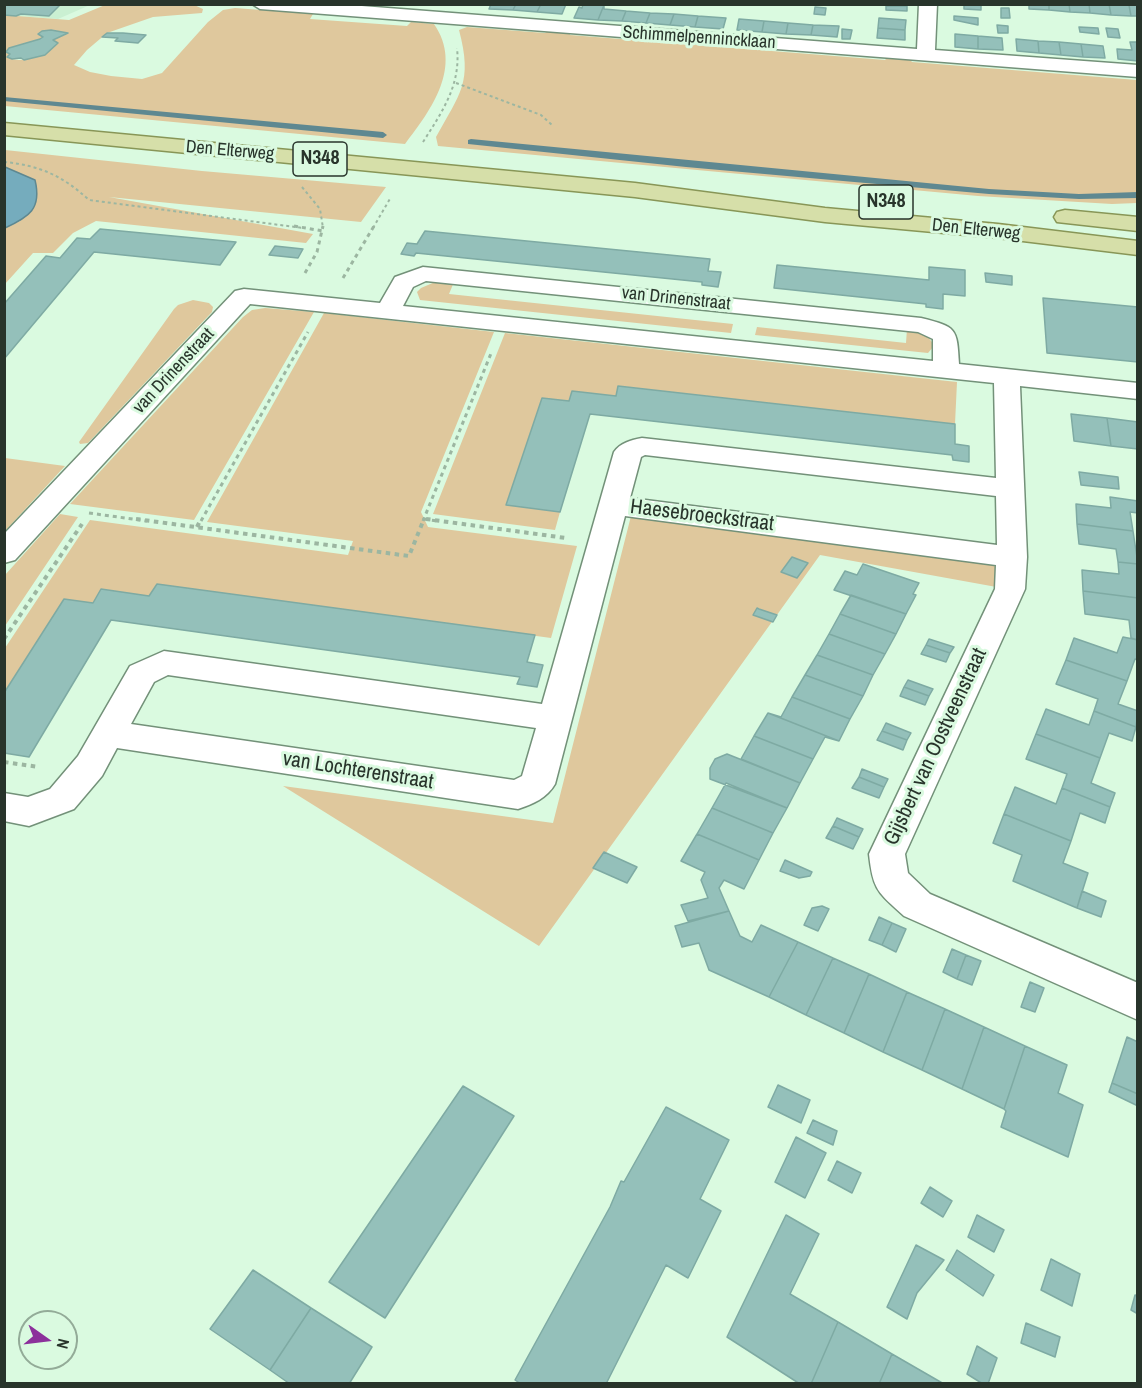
<!DOCTYPE html>
<html>
<head>
<meta charset="utf-8">
<style>
  body { margin:0 }
  #map { position:relative; width:1142px; height:1388px; overflow:hidden; background:#dafae0; font-family:"Archivo Narrow",sans-serif }
  canvas { display:block }
  .frame { position:absolute; inset:0; border:6px solid #28342b; pointer-events:none }
  .north { position:absolute; left:18px; top:1310px; width:60px; height:60px; box-sizing:border-box; background:#dafae0; border:2px solid #93ab98; border-radius:50%; rotate:104deg; font-size:16px; font-weight:700; line-height:24px; text-align:center; color:#28342b }
  .north::after { content:''; display:block; margin:auto; width:21px; height:27px; background:#8c309b; clip-path:polygon(50% 0,100% 100%,50% 72%,0 100%) }
</style>
</head>
<body>
<div id="map">
<canvas width="1142" height="1388"></canvas>
<div class="frame"></div>
<div class="north">N</div>
</div>
<script>
const g = document.querySelector('canvas').getContext('2d');
g.lineJoin = 'round';
function paint(path, color) { g.fillStyle = color; g.fill(path, 'evenodd'); }
function stroke(path, color, width, dash) { g.strokeStyle = color; g.lineWidth = width; g.lineCap = dash ? 'butt' : 'round'; g.setLineDash(dash || []); g.stroke(path); }
function write(font, color, halo, rows, align = 'center') {
  g.font = font + ' "Archivo Narrow",sans-serif'; g.lineWidth = 6; g.setLineDash([]); g.textBaseline = 'middle'; g.strokeStyle = halo; g.fillStyle = color; for (const [text, x, y, turn = 0] of rows) {
    g.save(); g.translate(x, y); g.rotate((+turn || 0) * Math.PI / 180); g.textAlign = isNaN(turn) ? turn : align; if (halo) g.strokeText(text, 0, 0); g.fillText(text, 0, 0); g.restore();
  }
}
paint(new Path2D(`
  M4,5H90L58,19L5,15Z`), '#caf0d2');
paint(new Path2D(`
  M192,4L203,9L202,13L153,17L107,33L87,50L74,65L90,72L111,76L142,79L162,73L208,22L223,10L235,8L313,14L310,19L407,26L411,22L434,24C463,66 432,109 405,144L5,106L4,15L69,20L105,5ZM51,30L68,33C63,37 58,36 53,40L58,43C42,53 25,66 7,57L10,54L6,52L9,48L40,39L43,37L39,34L42,31Z
  M467,27L545,33L550,29L569,31L570,35L885,60L889,56L908,57L912,62L1137,80V203L1112,204L978,196L438,146L436,137C460,93 473,83 459,30Z
  M5,150L202,171L386,187L361,222L109,197L313,234L306,243L96,221L73,233L53,253H33L5,284V228L20,221L5,222Z
  M435,282H454L449,294L733,324L731,333L420,300L417,292L421,288Z
  M193,300L209,303L213,307L212,312L88,443L80,444L79,442L174,309L178,305Z
  M265,308L314,312L194,520L70,504L243,317L252,310Z
  M324,313L494,332L421,512L428,527L577,546L551,638L157,584L149,596L102,589L93,603L5,692V648L90,520L348,555L353,541L207,522Z
  M757,327L906,343L907,329C918,331 929,334 934,346L928,353L755,335Z
  M505,333L957,382L955,424L619,386L616,396L572,391L569,401L542,399L506,505L560,512L555,530L433,514Z
  M5,458L65,466L5,531L4,458Z
  M60,514L78,517L5,626V575Z
  M631,516L1000,563L1002,588L820,555L539,946L283,786L553,823Z`), '#dfc89d');
const water = new Path2D(`
  M5,167L35,180C42,209 29,217 5,228Z`);
paint(water, '#75acbd');
stroke(water, '#5e8891', 1.5);
paint(new Path2D(`
  M4,97L383,132L387,135L383,138L4,101Z
  M471,139L989,189L1079,194L1138,192V198L1079,199L989,194L686,167L468,144V140Z`), '#5e8891');
const building = new Path2D(`
  M4,4H61L49,16L21,14L16,16L4,15Z
  M491,4H516L513,10L489,9Z
  M516,4H541L537,12L513,10Z
  M541,4H566L562,14L537,12Z
  M583,4L604,5L598,20L574,18L579,7L582,8Z
  M964,4H981V10L964,9Z
  M1029,4H1049V10L1029,9Z
  M1049,4H1069L1070,12L1049,10Z
  M1069,4H1089L1090,13L1070,12Z
  M1089,4H1109L1111,15L1090,13Z
  M1109,4L1129,5L1131,16L1111,15Z
  M604,5V9L626,11L622,21L598,20Z
  M1129,5H1138V16H1131Z
  M886,6H907V11L886,10Z
  M815,7L826,8L825,15L814,14Z
  M1001,8H1009L1010,18H1001Z
  M626,11L650,13L646,23L622,21Z
  M650,13L674,14L670,25L646,23Z
  M674,14L698,16L695,27L670,25Z
  M698,16L726,18L723,29L695,27Z
  M954,16L978,18V25L954,20Z
  M879,18L906,20L905,30L878,28Z
  M739,19L764,21L762,32L737,30Z
  M764,21L788,23L786,34L762,32Z
  M788,23L813,25L811,35L786,34Z
  M813,25L839,26L837,37L811,35Z
  M997,25L1008,26V33H998Z
  M1079,27L1098,28L1099,34L1080,32Z
  M878,28L905,30V40L877,38Z
  M1106,28L1118,29L1120,38L1108,37Z
  M842,29L852,30L850,39H842Z
  M51,30L68,33L53,40L58,43L45,55L24,60L21,58L12,59L7,57L10,54L6,52L9,48L40,39L43,37L38,34L42,31Z
  M107,33H123L146,35L138,43L115,41L118,38L102,37Z
  M955,34L978,36V49L955,47Z
  M978,36L1002,38L1003,50L978,49Z
  M1016,39L1038,41L1039,53L1017,51Z
  M1038,41L1059,42L1061,55L1039,53Z
  M1059,42L1081,44L1083,57L1061,55Z
  M1130,42H1138V61L1118,59L1117,49L1132,50Z
  M1081,44L1103,46L1105,58L1083,57Z
  M100,229L236,242L220,265L94,252L4,359V304L46,256L60,258L77,238L90,239Z
  M425,231L710,259L708,271L721,272L718,287L702,285V282L416,253L414,256L401,254L407,243L417,244Z
  M275,246L303,249L298,258L269,255Z
  M777,265L929,280V267L965,270V296L943,294V309L926,307V304L774,288Z
  M985,273L1012,276V285L986,282Z
  M1043,298L1138,307V362L1047,353Z
  M618,386L955,424V444L969,446V462L953,460L952,455L590,414L560,512L506,505L542,398L569,401L572,391L616,396Z
  M1071,414L1107,418L1111,446L1074,441Z
  M1107,418L1138,422V449L1111,446Z
  M1079,472L1118,477L1119,489L1081,485Z
  M1110,497L1138,501V513L1130,512L1133,531L1077,524L1076,504L1111,508Z
  M1077,524L1133,531L1138,564L1118,562L1116,549L1079,544Z
  M792,557L808,563L797,578L781,572Z
  M1118,562L1138,564V598L1083,591L1082,570L1119,574Z
  M863,564L919,583L913,594L916,595L906,614L834,590L845,571L857,575Z
  M157,584L535,635L527,662L543,665L537,687L517,684L520,677L111,620L29,757L4,753V693L64,599L93,603L101,589L149,596Z
  M1083,591L1138,598V640L1131,638L1129,620L1085,614Z
  M851,595L906,614L896,634L840,614Z
  M757,608L759,609L777,615L773,622L753,615Z
  M840,614L896,634L885,654L829,634Z
  M829,634L885,654L873,675L817,655Z
  M1123,637L1138,640V660L1135,659L1127,681L1066,660L1074,638L1117,653Z
  M929,639L954,647L950,653L926,645Z
  M926,645L950,653L946,662L921,654Z
  M817,655L873,675L863,696L805,675Z
  M1066,660L1127,681L1118,704L1138,711L1136,727L1094,711L1098,699L1056,684Z
  M805,675L863,696L850,719L792,697Z
  M908,680L933,689L929,696L904,687Z
  M904,687L929,696L925,705L900,696Z
  M792,697L850,719L839,741L768,713L781,717Z
  M1046,709L1089,725L1094,711L1136,727L1132,741L1109,733L1100,758L1036,734Z
  M768,713L839,741L825,737L813,759L754,736Z
  M886,723L911,733L907,740L882,731Z
  M882,731L907,740L903,750L877,740Z
  M1036,734L1100,758L1091,783L1115,793L1110,807L1062,788L1067,774L1026,759Z
  M754,736L813,759L800,783L741,759Z
  M727,754L800,783L787,808L710,779V768L715,759Z
  M862,769L888,779L884,787L859,777Z
  M859,777L884,787L879,798L852,788Z
  M726,783L787,808L773,833L712,808Z
  M1015,787L1056,804L1062,788L1110,807L1105,823L1080,813L1071,841L1004,814Z
  M712,808L773,833L759,860L697,834Z
  M1004,814L1071,841L1063,863L1088,873L1077,908L1013,881L1022,855L993,843Z
  M837,818L863,829L859,837L833,826Z
  M833,826L859,837L853,849L826,838Z
  M697,834L759,860L744,889L724,880L719,888L729,911L688,921L681,905L708,898L701,880L705,872L681,861Z
  M604,852L637,867L627,883L593,868Z
  M785,860L812,872L810,876L799,878L780,871Z
  M1082,891L1106,901L1101,917L1077,908Z
  M822,906L829,909L818,931L804,925L812,908Z
  M729,911L740,936L752,942L761,925L798,942L769,997L709,970L699,943L682,947L675,926Z
  M879,917L892,923L882,945L869,940Z
  M892,923L906,929L896,952L882,945Z
  M798,942L833,958L806,1015L769,997Z
  M952,949L966,955L957,979L943,972Z
  M966,955L981,961L972,985L957,979Z
  M833,958L869,974L844,1033L806,1015Z
  M869,974L907,992L883,1052L844,1033Z
  M1030,982L1044,988L1035,1012L1021,1007Z
  M907,992L945,1009L922,1070L883,1052Z
  M945,1009L984,1027L962,1089L922,1070Z
  M984,1027L1025,1046L1004,1109L962,1089Z
  M1127,1037L1138,1042V1094L1112,1083Z
  M1025,1046L1067,1065L1058,1093L1083,1105L1068,1157L1001,1127L1006,1111L1004,1109Z
  M1112,1083L1138,1094V1106L1109,1092Z
  M778,1085L810,1100L801,1123L768,1107Z
  M463,1086L514,1116L385,1318L329,1282Z
  M666,1107L729,1140L700,1199L721,1211L688,1278L666,1265L606,1384H521L515,1380L610,1207L621,1181L624,1182Z
  M813,1120L837,1131L833,1145L807,1133Z
  M796,1137L826,1153L805,1198L775,1182Z
  M837,1161L861,1173L852,1193L828,1180Z
  M930,1187L952,1201L943,1217L921,1203Z
  M786,1215L819,1234L790,1294L838,1322L811,1384H800L727,1337Z
  M977,1215L1004,1230L994,1252L968,1237Z
  M916,1245L944,1260L917,1293L907,1319L887,1307Z
  M957,1250L994,1275L983,1296L946,1270Z
  M1051,1259L1080,1274L1072,1306L1041,1290Z
  M253,1270L311,1308L270,1370L210,1329Z
  M1135,1295L1138,1296V1314L1131,1310Z
  M311,1308L372,1347L349,1384H290L270,1370Z
  M838,1322L892,1354L879,1384H811Z
  M1026,1323L1060,1337L1055,1357L1021,1343Z
  M977,1346L997,1358L988,1384H983L967,1374Z
  M892,1354L944,1384H879Z`);
paint(building, '#94c0ba');
stroke(building, '#7eaaa3', 1.5);
const minor = new Path2D(`
  M252,4H336L917,49L919,4H937L935,50L1138,65V77L260,9Z
  M423,267L921,318C957,327 957,328 959,364L1138,383V399L1020,386L1027,557L1025,589L905,854L908,873L930,894L1138,983V1020L904,916C878,892 873,891 869,854L995,589L996,565L625,516L555,784C547,798 533,804 518,809L117,748L102,776L74,809L29,826L4,821V793L28,797L50,789L78,756L130,666L164,651L542,704L614,452C620,443 631,440 642,438L996,478L994,383L250,304L15,560L4,563V534L235,291L244,289L380,303L395,277ZM426,281L918,332L933,339V361L403,306L413,287ZM645,455L996,496L997,545L630,498L641,457ZM168,675L536,728L522,776L514,780L131,724L154,682Z`);
const primary = new Path2D(`
  M4,123L635,183L825,208L998,224L1138,241V255L998,238L825,222L635,197L4,135Z
  M1065,210L1138,217V231L1057,222L1054,217L1057,212Z`);
stroke(minor, '#739179', 3);
stroke(primary, '#889657', 3);
stroke(new Path2D(`
  M456,83L541,115L553,126
  M423,142C442,112 461,85 457,48
  M4,162C39,165 63,176 89,200L303,228
  M302,187L320,209L323,228
  M373,228L391,197`), '#9cb6a1', 2, [3, 3]);
stroke(new Path2D(`
  M294,226L323,231
  M305,273L317,252L323,226
  M343,278L374,226
  M89,513L147,521
  M424,519L437,521
  M201,521L308,332
  M423,521L492,351`), '#9cb6a1', 3, [4, 4]);
stroke(new Path2D(`
  M136,519L409,556L424,519
  M426,519L566,538
  M197,527L201,519
  M4,639L82,524
  M4,762L39,767`), '#9cb6a1', 4, [4.5, 4.5]);
paint(minor, '#fff');
paint(primary, '#d6dfa9');
write('18px', '#28342b', '#dafae0', [
  ["Schimmelpennincklaan",699,38,4],
  ["Den Elterweg",230,151,5],
  ["Den Elterweg",976,230,6],
  ["van Drinenstraat",676,299,6],
  ["van Drinenstraat",174,371,-47]
]);
for (const [x, y, w] of [
  [320,159,54],
  [886,202,54]
]) { const box = new Path2D(); box.roundRect(x - w / 2, y - 17, w, 34, 4.5); g.fillStyle = '#dafae0'; g.fill(box); stroke(box, '#28342b', 1.5); }
write('bold 20px', '#28342b', null, [
  ["N348",320,159],
  ["N348",886,202]
]);
write('21px', '#28342b', '#dafae0', [
  ["Haesebroeckstraat",702,516,7],
  ["Gijsbert van Oostveenstraat",936,747,-65],
  ["van Lochterenstraat",358,771,9]
]);
</script>
</body>
</html>
